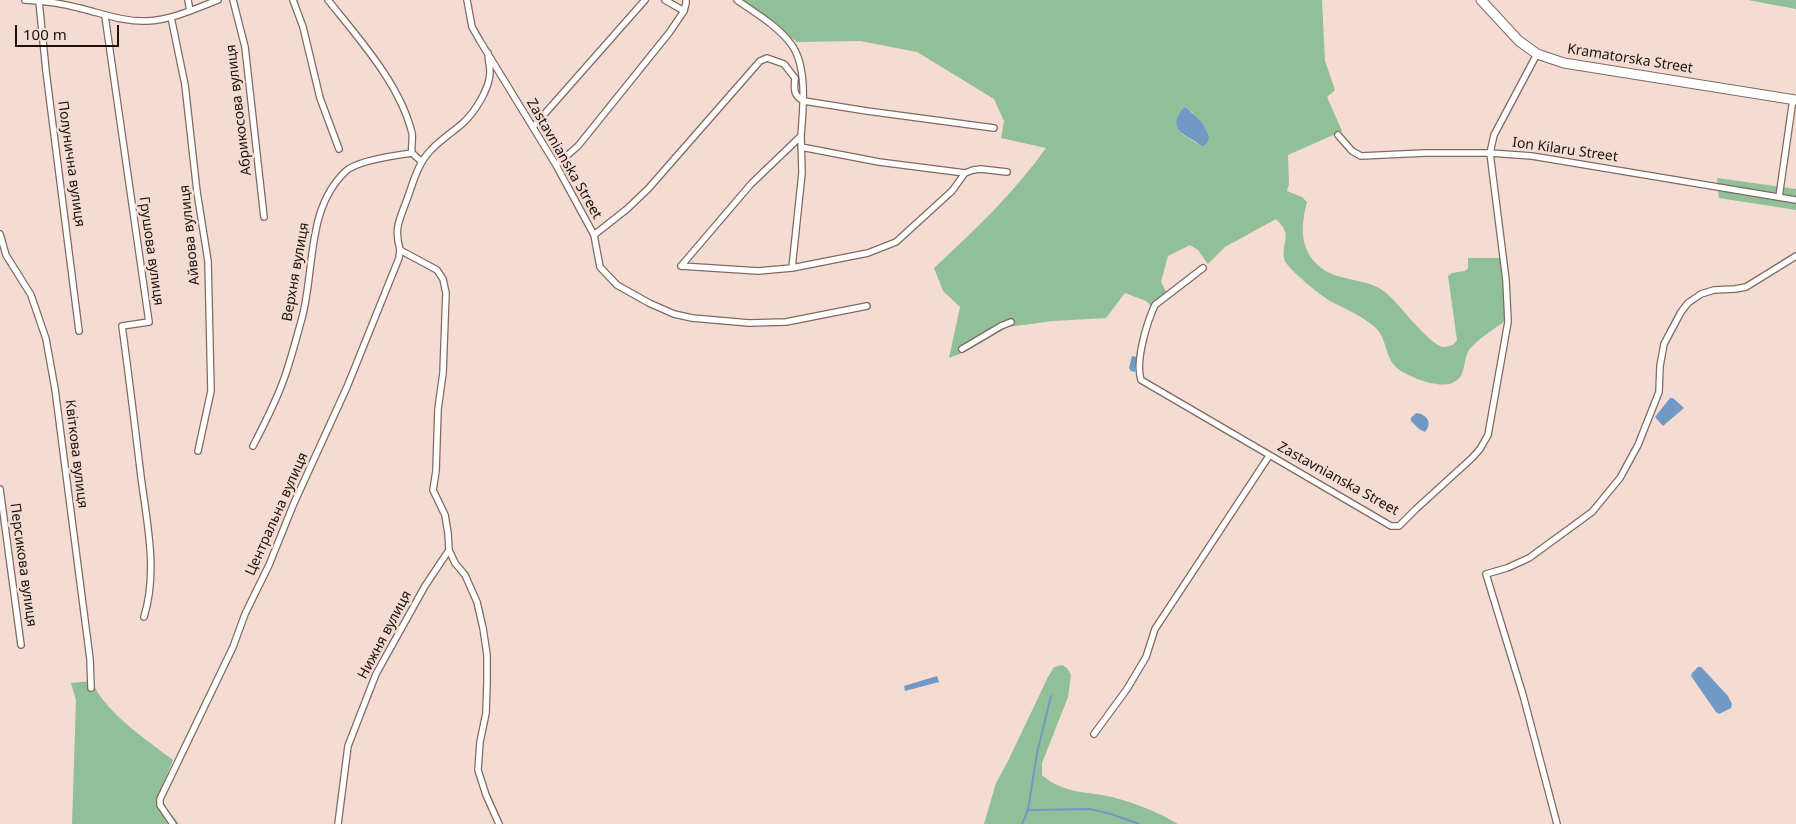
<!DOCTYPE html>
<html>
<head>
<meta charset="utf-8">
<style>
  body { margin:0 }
  #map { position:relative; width:1796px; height:824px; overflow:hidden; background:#f4dcd2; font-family:"Noto Sans",sans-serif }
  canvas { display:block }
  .scale { position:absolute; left:15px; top:25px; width:104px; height:22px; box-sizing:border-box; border:2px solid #1a120f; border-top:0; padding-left:6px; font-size:15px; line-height:18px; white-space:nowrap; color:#1a120f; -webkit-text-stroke:4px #f4dcd2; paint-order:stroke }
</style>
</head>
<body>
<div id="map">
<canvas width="1796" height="824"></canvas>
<div class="scale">100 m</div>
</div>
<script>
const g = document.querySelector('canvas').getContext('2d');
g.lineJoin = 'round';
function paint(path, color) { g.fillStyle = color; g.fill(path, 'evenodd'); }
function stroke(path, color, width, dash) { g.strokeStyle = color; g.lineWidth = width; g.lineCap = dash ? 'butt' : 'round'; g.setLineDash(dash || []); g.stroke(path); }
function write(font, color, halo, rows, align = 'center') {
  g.font = font + ' "Noto Sans",sans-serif'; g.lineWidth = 5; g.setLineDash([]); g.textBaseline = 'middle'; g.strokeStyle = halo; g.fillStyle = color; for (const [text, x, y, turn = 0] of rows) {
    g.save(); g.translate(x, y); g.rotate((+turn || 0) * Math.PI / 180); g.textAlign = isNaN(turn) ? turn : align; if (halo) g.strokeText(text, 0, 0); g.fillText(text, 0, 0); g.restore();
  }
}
paint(new Path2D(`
  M739,0H1322L1325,61L1335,90L1327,97L1342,131L1288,155L1289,184L1287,191L1302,197L1307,202C1302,222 1299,242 1313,260C1332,284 1363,275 1385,292C1400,304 1428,344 1443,347C1447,347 1451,346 1454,344L1457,340L1448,276L1452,273L1465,271L1468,268V258H1500L1506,320C1496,328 1474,341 1468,352C1463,362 1466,376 1454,382C1441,390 1408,377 1397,368C1385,358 1387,339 1376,328C1362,316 1346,309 1330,301C1320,295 1293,273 1287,264C1279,253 1288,242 1285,231C1283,226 1279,222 1276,219L1225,247L1208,264L1198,250L1190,245L1168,256L1161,282L1169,297L1154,309L1146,301L1125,293L1106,318L1053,321L1008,327L967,351L949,358L960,307L943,291L934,268C974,231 1015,192 1046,148L1001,138L1004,121L994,99L917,52L860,41L797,42ZM1182,108H1187L1193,113L1198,144L1182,134Z
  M1748,0H1796V9Z
  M1717,178L1796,189V210L1719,198Z
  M1062,665L1067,668L1071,675L1068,697L1042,763V775C1063,794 1086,791 1112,797C1135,803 1158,812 1178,824H984L996,783L1007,763L1048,677L1054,667Z
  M92,681C103,711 148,741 173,760L159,794L167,809L179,824H72L76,700L71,683Z`), '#90bf98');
paint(new Path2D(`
  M1183,108H1187L1203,124L1209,137L1207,143L1203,146C1198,144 1194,140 1189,138C1174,129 1173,122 1183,108Z
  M1132,356L1137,357L1135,372L1131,371L1129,368Z
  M1670,398H1673L1684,408L1663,426L1655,417Z
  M1416,413C1427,414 1433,423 1425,432L1419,429L1411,421V418Z
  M1698,667H1701L1728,696L1732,704L1731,708L1719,714L1716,712L1691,676L1692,673Z
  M937,676L939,682L905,691L904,686Z`), '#7199c6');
stroke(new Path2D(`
  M1029,810L1090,809L1111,814L1139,824
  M1022,824L1028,810L1037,753L1051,696`), '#7199c6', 2);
const street = new Path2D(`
  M25,0C43,1 61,3 79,8C101,13 123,22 147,21C171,20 195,9 218,0
  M188,0L190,11
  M233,0L245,47L264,217
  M293,0L303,27L320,98L339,149
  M328,0C359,39 400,84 412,133C413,140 411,146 412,153L422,162
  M467,0L472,27L480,41L556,165L594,235L600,267L617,285L649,303L674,314L692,318L749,323L786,322L867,306
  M665,0L684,11
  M39,1L46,71L79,331
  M105,16L149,322L122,326C129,376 135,427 141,477C147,523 158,572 144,617
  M171,17L185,85L197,192L208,261L211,391L198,451
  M488,53C488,60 490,66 490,72C490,88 475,112 463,123C453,132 441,139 431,150C417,164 413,184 406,202C399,221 394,229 400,250L437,270L443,279L446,293L443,373L438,409L436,471L433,490L445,515L448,533L449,550L455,563L465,575L477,602L483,628L487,655V683L486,713L480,742L478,770L486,795L499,824
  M533,127L645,0
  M1338,135L1352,151L1361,156L1425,153H1490L1532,156L1796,200
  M801,147L879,162L965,173
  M556,165L578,146L669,33L684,11L686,3V0
  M1779,197L1793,99
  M0,234L6,255L31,295L46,339L55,389L90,659L91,688
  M594,235L627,209L648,189L760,61L767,58L784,64L795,78C794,89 793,96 804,101L867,111L994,128
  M681,266L758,271L792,268L868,253L896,242L952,191L965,173L973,170L981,169L1007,172
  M681,266L751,184L801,136C803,110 808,66 791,44C778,26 755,13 737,0
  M792,268L802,173L801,136
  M1203,268L1155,305C1147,322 1135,361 1141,380L1391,526H1399L1416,509L1472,458L1480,449L1488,435L1508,322L1506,280L1490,153L1494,135L1537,54
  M962,349L1001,326L1011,322
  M253,446C265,423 278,398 286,373C292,355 297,336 302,318C315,270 306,208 346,171C357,161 397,155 412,153
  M0,489L21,645
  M1094,734L1127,689L1146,657L1155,629L1269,456
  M173,824L160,805V799L233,647L245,614L269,565L294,503L347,387L399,258L400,250
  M338,824L348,746L376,674L425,586L449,550
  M1557,824L1523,695L1486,574L1507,568L1529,558L1592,512L1620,478L1638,445L1659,392L1660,366L1664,344L1681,312L1688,303L1701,294L1714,290L1735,289L1746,287L1796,256`);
const secondary = new Path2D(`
  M1481,0L1519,41L1537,54L1564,63L1796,100`);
stroke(street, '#7f6a62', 8);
stroke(secondary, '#7f6a62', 11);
stroke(street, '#fff', 5.5);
stroke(secondary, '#fff', 9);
write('14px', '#1a120f', '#f4dcd2', [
  ["Kramatorska Street",1630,59,9],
  ["Абрикосова вулиця",239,110,-97],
  ["Ion Kilaru Street",1565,150,8],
  ["Zastavnianska Street",564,159,60],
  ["Полунична вулиця",71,164,82],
  ["Айвова вулиця",190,235,-96],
  ["Грушова вулиця",151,251,82],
  ["Верхня вулиця",296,272,-80],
  ["Квіткова вулиця",76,454,83],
  ["Zastavnianska Street",1338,479,29],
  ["Центральна вулиця",277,514,-66],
  ["Персикова вулиця",23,565,82],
  ["Нижня вулиця",385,635,-62]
]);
</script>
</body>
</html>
